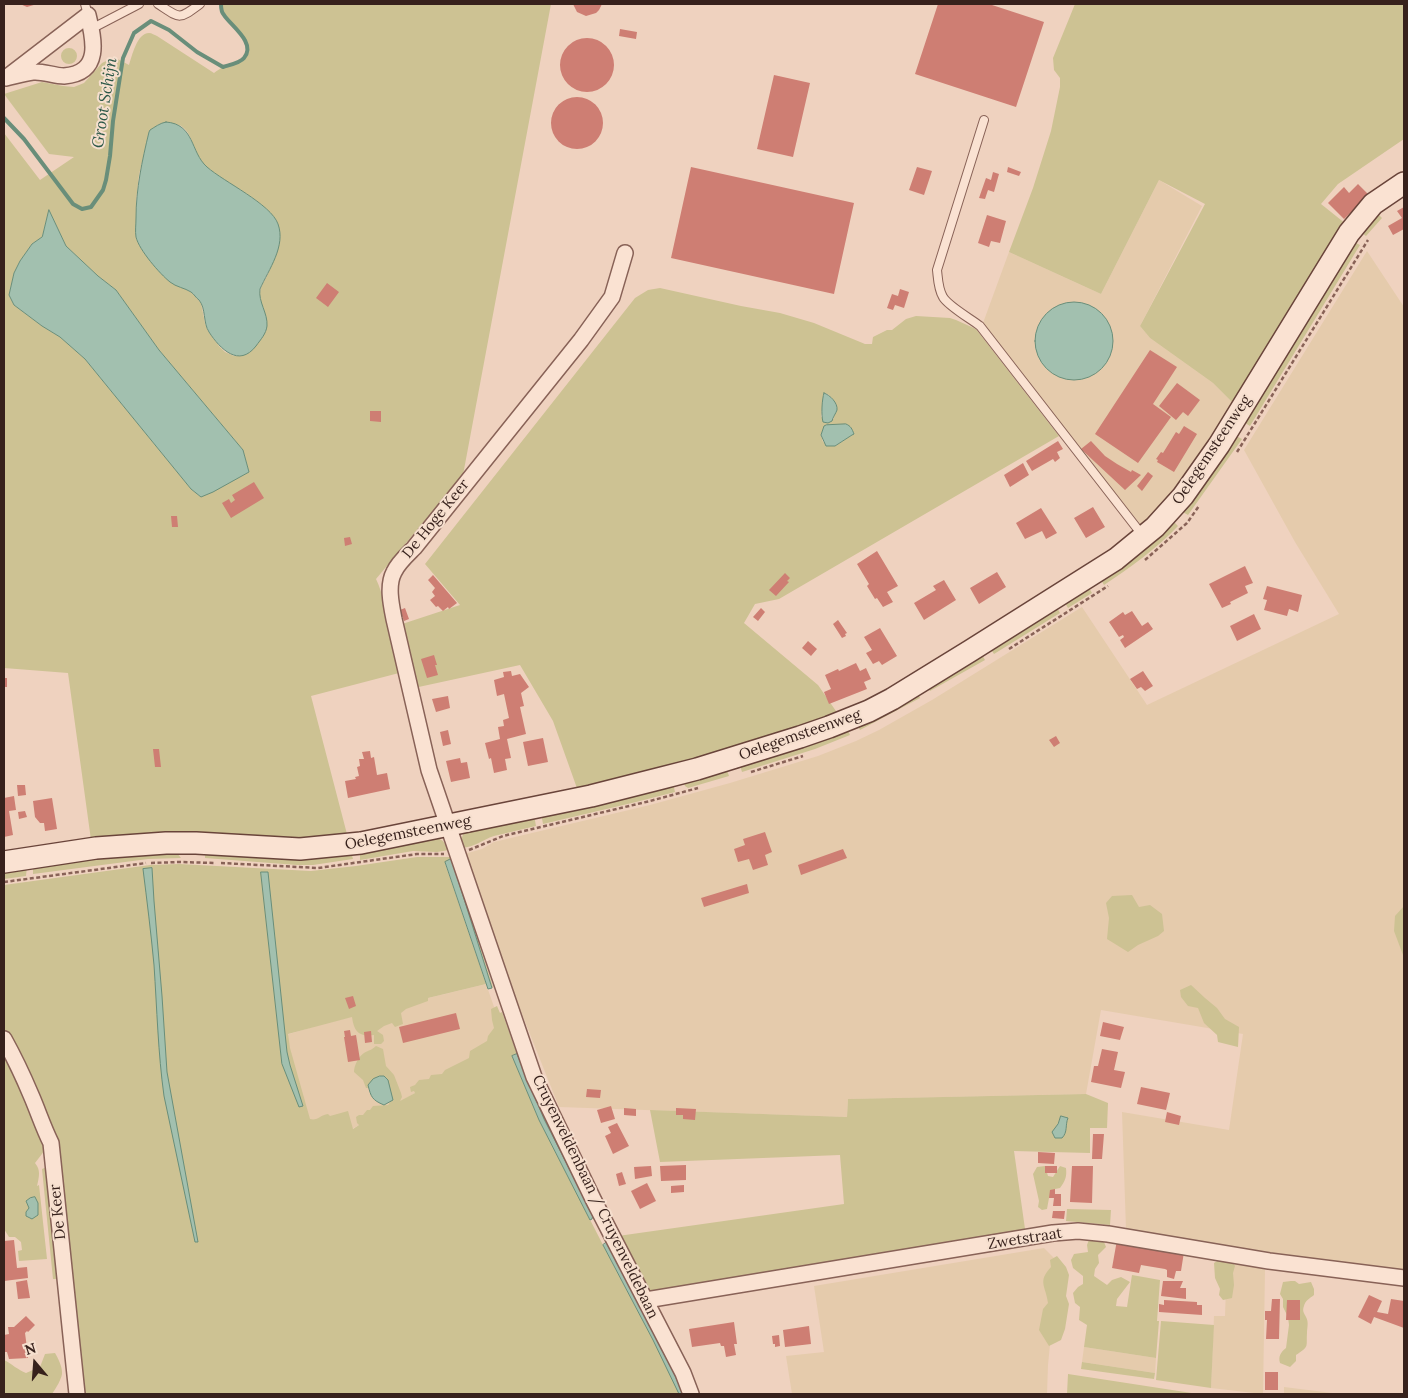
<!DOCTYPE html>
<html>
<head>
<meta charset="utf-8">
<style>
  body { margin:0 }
  #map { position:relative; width:1408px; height:1398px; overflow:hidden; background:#efd2bf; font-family:Lora,serif }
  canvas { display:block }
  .frame { position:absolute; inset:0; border:5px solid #37211c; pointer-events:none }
  .north { position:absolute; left:10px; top:1338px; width:50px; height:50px; -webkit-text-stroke:4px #f6dfce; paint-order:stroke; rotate:342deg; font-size:14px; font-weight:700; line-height:20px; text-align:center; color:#37211c }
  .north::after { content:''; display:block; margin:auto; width:18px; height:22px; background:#37211c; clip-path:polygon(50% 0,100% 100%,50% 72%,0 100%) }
</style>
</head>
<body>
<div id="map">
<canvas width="1408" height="1398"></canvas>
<div class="frame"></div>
<div class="north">N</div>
</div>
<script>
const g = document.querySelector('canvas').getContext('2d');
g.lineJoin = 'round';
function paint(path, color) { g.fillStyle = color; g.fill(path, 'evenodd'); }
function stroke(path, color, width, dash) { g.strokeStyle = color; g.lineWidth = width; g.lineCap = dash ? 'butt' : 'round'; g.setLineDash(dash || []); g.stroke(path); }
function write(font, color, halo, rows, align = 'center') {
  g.font = font + ' Lora,serif'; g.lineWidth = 4; g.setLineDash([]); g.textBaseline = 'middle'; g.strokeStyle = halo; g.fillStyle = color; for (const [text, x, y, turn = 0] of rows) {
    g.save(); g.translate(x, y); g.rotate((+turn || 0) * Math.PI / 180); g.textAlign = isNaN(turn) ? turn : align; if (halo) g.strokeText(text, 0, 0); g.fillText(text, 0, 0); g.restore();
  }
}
paint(new Path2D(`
  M1159,180L1202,206L1140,326L1150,338L1213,383L1234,404L1215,441L1144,529L1073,440L983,323L1009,252L1101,294Z
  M1367,251L1404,307V1274L1286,1258L1126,1229L1122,1112L1229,1130L1243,1034L1101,1010L1086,1094L848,1099L847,1117L559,1107L510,984L464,854L482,849L494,842L650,805L730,783L818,756L856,741L879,730L932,700L1082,607L1147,705L1339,614L1295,542L1244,450Z
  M486,984L506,1041L352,1129L309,1122L286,1035L326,1023Z
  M1044,1248L1058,1262L1048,1365L1047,1394H792L786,1356L824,1352L814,1286Z
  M1227,1258L1263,1266L1265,1270L1263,1394L1211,1388L1214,1316H1225Z
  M1084,1347L1156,1358L1155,1373L1082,1362Z
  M1284,1387L1340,1394H1284Z`), '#e5cbac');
paint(new Path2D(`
  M221,4H551L463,475L376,579C383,593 386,613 390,628L460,605L425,564L635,298L648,290L660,288L741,306L780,313L814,323L865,344H872L873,337L887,330H892L906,319L916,316L950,318L956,320L976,329L1059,436L779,599L755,604L744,623L818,685L838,714L733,749L578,791L553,721L520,665L414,688L399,673L311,696L348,838L91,840L68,673L4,668V133L40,180L74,157L49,154L4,94L42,82L63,86L74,87L84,83L102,63L114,57L129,65C132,56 137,33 149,33C152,33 154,35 157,36L214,73C217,71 220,68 224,67C230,64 241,63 245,57C256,42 230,25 223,15C221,12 221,7 221,4ZM159,124C165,124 173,123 179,125C191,130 193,147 198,157C201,162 205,166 209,169C230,187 265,199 278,224C276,238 274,254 270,268C266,283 257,285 261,303L242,356H234L225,352L219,346L208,331L205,323L201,303L191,292L171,282L136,238V201L139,175L149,132L150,130L156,127ZM49,210L66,246L98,276L116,290L159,350L243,450L249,472L201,497L191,489L85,359L60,337L42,326L14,305L9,295L14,273L20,261L32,244L42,237ZM825,393L829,395L835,403L834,419L821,417C823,409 821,401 825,393ZM827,425H840L852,435L835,446L823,442L821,435Z
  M1075,4H1404V139L1338,184L1321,204L1346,224L1234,404L1213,383L1150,338L1140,326L1205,204L1159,180L1101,294L1009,252L1033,188L1051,131L1060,87V78L1054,70L1053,58Z
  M61 56a8 8 0 1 1 16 0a8 8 0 1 1-16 0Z
  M1376,212L1382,218L1366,236L1362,233Z
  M1352,241L1360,245L1250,426L1242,421Z
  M1234,435L1242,439L1188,515L1181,511Z
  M1172,520L1178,526C1156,549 1131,567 1104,585L1100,578Z
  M1088,586L1092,593L1068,608L1064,601Z
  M1056,606L1060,613L994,654L990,648Z
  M981,653L985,660L930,691L926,686Z
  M917,691L920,698L860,730L856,724Z
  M847,728L850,735L815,749L742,772L739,762Z
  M726,767L729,776L688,788L685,786L684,783Z
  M673,783L675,792L636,802L543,824L541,813Z
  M534,815L536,826L494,836C482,840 475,847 462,848L460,842L465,830Z
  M438,838L443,841L449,850L437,852L413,851L360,860V850Z
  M208,851L351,852L353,859L313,865H297L205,858V855Z
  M177,853L181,858L148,859L33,874V865L87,856Z
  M417,857H451L493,987L492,988L451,860L445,863L486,984L428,998V1001L406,1009L401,1013L403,1024L395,1027L392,1023L384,1026L377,1031L383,1035L384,1041L381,1044H374V1035C359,1037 354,1032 352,1017L288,1034L290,1048L310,1119C318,1121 320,1115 328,1114L330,1116L348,1111L353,1129L359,1125L357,1123L356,1117L359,1115H363L367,1110H370L373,1106L388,1105L391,1101L372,1088H366L363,1080L354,1072C354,1066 358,1057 364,1053C369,1050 372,1050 376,1046L383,1049L386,1066L394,1075L401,1093L402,1097L400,1101L415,1093L414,1091L411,1092L410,1087L415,1085L419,1080L429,1079L431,1075L442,1074L445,1070L469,1058L470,1051L487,1041L488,1036L494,1028L492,1020L491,1009L497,1006L500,1013L502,1012L517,1054L512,1056L539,1120L603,1245L651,1336L692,1394H81L45,1150L35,1163C41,1170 39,1177 37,1186L39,1185L47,1259L19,1261L18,1251L22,1250L21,1242L15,1237H9L4,1229V885L150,865L179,864L311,871L356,866Z
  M27,866L26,876L4,879V869Z
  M1132,895L1139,907L1150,905L1162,914L1164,931L1158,936L1138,945L1128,952L1107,939L1109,918L1106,903L1112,896Z
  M1404,906V977L1403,955L1394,931L1395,916Z
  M1191,985L1205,998L1217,1008L1225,1019L1239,1027L1238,1047L1218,1042L1217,1035L1204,1023L1198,1008L1188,1006L1181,997L1180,990Z
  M1086,1094L1108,1103L1107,1128H1090V1153L1014,1151L1025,1229L651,1294L618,1236L844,1204L840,1155L660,1162L650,1110L847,1117L848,1099Z
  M1045,1166L1048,1176L1053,1177L1060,1166L1066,1168C1067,1177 1065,1181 1060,1188L1055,1189V1194L1049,1198L1047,1209L1042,1210L1038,1207L1039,1201L1033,1174L1037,1167Z
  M47,1167L60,1279H53L42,1169Z
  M1067,1209L1111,1210L1110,1225L1066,1221Z
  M1090,1237H1102L1106,1247L1098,1255L1099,1263L1095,1269L1094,1276L1107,1285L1112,1280L1121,1277L1130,1282L1117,1299L1116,1306L1127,1307L1132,1275L1160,1280L1157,1321H1159L1156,1358L1084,1347L1087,1325L1079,1320L1080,1307L1075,1303L1073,1293L1078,1287L1083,1284V1276L1073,1268L1071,1260L1074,1254L1088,1252L1087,1245Z
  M1057,1256L1066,1267L1069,1275L1066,1296L1069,1304L1065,1329L1061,1340L1049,1346L1039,1330L1043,1309L1048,1303C1046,1286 1037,1282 1051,1267L1050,1260Z
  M1219,1260H1231L1235,1266L1233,1273L1234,1285L1232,1298L1223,1300L1219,1295L1220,1289L1215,1278L1214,1263Z
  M1291,1281H1295L1299,1284L1311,1282L1314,1289V1295C1310,1298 1305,1301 1304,1306C1302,1311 1304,1313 1306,1317C1309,1322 1307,1328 1307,1333C1306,1347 1310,1346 1296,1355V1361L1290,1367L1280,1363C1278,1356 1281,1352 1286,1348L1289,1325L1288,1317L1283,1307V1299L1280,1294L1283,1282Z
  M1161,1321L1214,1325L1211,1388L1156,1380Z
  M55,1353C58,1358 62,1366 62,1372C63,1377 55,1390 52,1394H38L28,1393L4,1394V1360C12,1364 18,1370 26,1373L40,1367L45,1354Z
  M1082,1362L1155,1373L1154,1379L1081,1369Z
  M1068,1374L1198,1394H1067Z`), '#cdc293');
const water = new Path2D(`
  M166,122C195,124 190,152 207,167C224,182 271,204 278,224C286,246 269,269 260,289C258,302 268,313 267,326C266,334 261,339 256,346C239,368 220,349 209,332C203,323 206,308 199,300C196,298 194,294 191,292C185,288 176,287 170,282C160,274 139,250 136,237C135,231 136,225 136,218C136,189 142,161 149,132L150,130C155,127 160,123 166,122Z
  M49,210L66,246L98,276L116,290L159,350L243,450L249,472L213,492L201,497L191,489L85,359L60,337L42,326L14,305L9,295L14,273L20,261L32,244L42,237Z
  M1035 341a39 39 0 1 1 78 0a39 39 0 1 1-78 0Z
  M824,393C830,395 838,403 837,410C836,413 833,417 832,421L828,423L823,422C821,415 822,399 824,393Z
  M846,424C851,426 852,429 854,434L852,435L835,446H826L821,435L824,426L826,425Z
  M451,859L454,867L492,988L488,989L445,862Z
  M152,868L154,901L162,996L167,1072L198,1242H195L164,1096C158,1053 157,1009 154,965C151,933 147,901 143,869Z
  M261,872H268L287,1052L290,1065L303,1106L299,1107L282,1064Z
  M517,1054L544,1119L593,1215L592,1219L590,1220L539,1120L512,1056Z
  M380,1076H384L388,1080L393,1100L384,1105C372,1100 371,1097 368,1085L373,1079Z
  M1061,1116L1068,1118C1065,1125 1068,1132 1062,1138H1055L1052,1132L1058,1124Z
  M35,1197L38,1203V1215L32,1219L26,1216V1212L29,1208L26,1201L30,1198Z
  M607,1242L636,1296L684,1394H679L653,1340L603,1245Z`);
paint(water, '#a2c0af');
stroke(water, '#698e7a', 1);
stroke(new Path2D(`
  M4,118L24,139L73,204L82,209L91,207L103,190L106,180L110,156L113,121L123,58L134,33L151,21L169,30L197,52L223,67C229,65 240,63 244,58C257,43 230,25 224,15C221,12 221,7 221,4`), '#698e7a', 4);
paint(new Path2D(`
  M20,4H37L27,7Z
  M573,4H602L599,10L596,13L586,16L577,12Z
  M938,4H989L1044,22L1016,107L915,74Z
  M620,29L637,32L636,39L619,36Z
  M560 65a27 27 0 1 1 54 0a27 27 0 1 1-54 0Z
  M774,75L810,83L793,157L757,149Z
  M551 123a26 26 0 1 1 52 0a26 26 0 1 1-52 0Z
  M691,167L854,203L834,294L671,258Z
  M917,167L932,171L924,195L909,190Z
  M1008,167L1021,172L1019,176L1007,172Z
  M993,172L999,174L994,192L988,190L985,199L979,198L986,178L991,180Z
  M1358,184L1369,195L1344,219L1328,203L1344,187L1349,193Z
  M1404,207V229L1393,235L1388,226L1402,218L1397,211Z
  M987,215L1006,221L1000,243L991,241L989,247L978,243Z
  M327,283L339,292L328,307L316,298Z
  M900,289L909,292L904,308L895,305L893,310L887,308L892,294L898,296Z
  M1150,350L1177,367L1153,404L1171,417L1138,463L1095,434Z
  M1177,383L1200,400L1188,416L1183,412L1176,420L1159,406Z
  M370,411H381V422L370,421Z
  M1184,426L1197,434L1174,472L1157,462L1158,460L1156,459L1161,452L1163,453L1176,432L1179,434Z
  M1058,441L1063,449L1057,452L1060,458L1055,462L1053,459L1032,471L1026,461Z
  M1091,441L1105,456L1117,464L1131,472L1132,470L1141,475L1125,490L1081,449Z
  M1023,463L1029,475L1010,487L1004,475Z
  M1148,472L1153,476L1142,491L1137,486Z
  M254,482L264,498L231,518L222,503L229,499L231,503L235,500L232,495Z
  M1093,507L1105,527L1086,538L1074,518Z
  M1041,508L1057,533L1046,539L1042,531L1025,539L1016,523Z
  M171,516H177L178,527H172Z
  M350,537L352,544L345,546L344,538Z
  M877,551L898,586L887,592L893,602L883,607L877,598L875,599L867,586L869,584L857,564Z
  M1245,566L1253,583L1245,586L1248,593L1230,602L1231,604L1222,608L1209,584Z
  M997,572L1006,587L979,604L970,588Z
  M785,573L790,578L787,581L789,582L776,596L769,590Z
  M433,575L457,603L449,609L448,607L443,611L438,606L436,607L430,600L435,596L432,592L435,588L428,580Z
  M944,580L956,600L924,620L914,603L936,590L933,586Z
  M1267,586L1302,595L1298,612L1289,609L1287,616L1264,610L1267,600L1263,599Z
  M405,608L409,619L404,621L400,610Z
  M761,608L765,612L758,621L753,617Z
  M1132,611L1142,626L1148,622L1153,629L1125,648L1120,640L1124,637L1123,635L1119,637L1109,622L1123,612L1125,615Z
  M1254,614L1261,629L1237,641L1230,626Z
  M838,620L847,633L845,634L846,636L842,638L833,624Z
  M880,628L897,656L882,665L879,661L873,664L866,653L872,650L864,637Z
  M808,641L817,649L811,656L802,648Z
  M434,655L437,665H435L438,675L427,678L421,659Z
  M856,663L860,671L866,668L871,679L864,682L867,689L829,704L824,692L831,689L825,675L838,669L839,671Z
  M511,671L512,676L520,674L529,687L521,693L524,706L520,707L526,734L507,739L511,758L505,759L507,770L494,773L491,758L489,759L485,743L500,739L498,727L504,726L503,720L509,718L504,694L497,696L494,680L504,677L503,672Z
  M1143,671L1153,686L1145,691L1141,687L1137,689L1130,679Z
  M4,678H7V687H4Z
  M448,696L450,708L436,712L432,699Z
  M448,730L451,744L443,746L440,732Z
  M1056,736L1060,743L1054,747L1049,740Z
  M543,738L548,762L528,766L523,742Z
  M153,749H159L161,767H155Z
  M370,751L371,758L374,757L377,775L387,773L390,789L348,798L345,781L356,779L355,777L359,776L357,767L360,766L359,759H364L362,752Z
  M460,758L461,763L467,762L470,778L451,782L446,761Z
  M17,785H25L26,795L18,796Z
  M14,796L16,810L9,811L13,835L4,837V798Z
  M52,798L57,829L45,831L44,823H40L35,817L33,801Z
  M25,811L27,817L19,819L18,812Z
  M765,832L772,852L765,855L768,865L753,870L749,859L738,862L734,849L745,845L743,839Z
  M843,849L847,858L801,875L798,865Z
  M747,884L749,893L704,907L701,898Z
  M353,996L356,1006L349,1009L345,998Z
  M456,1013L460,1029L403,1043L399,1027Z
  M1103,1022L1124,1027L1120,1040L1100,1036Z
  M350,1030L351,1036L356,1035L360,1060L348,1062L344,1037H345L344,1031Z
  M371,1031L372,1042L365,1043L364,1032Z
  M1102,1049L1118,1052L1114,1070L1125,1072L1121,1088L1091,1082L1094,1066H1098Z
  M1141,1087L1170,1093L1166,1110L1137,1104Z
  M587,1089L601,1090L600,1098L586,1097Z
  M611,1106L615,1119L601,1123L597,1110Z
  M624,1108L636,1109V1116L624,1115Z
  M676,1108L696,1109L695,1120L683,1119V1115H676Z
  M1167,1112L1181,1116L1179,1125L1165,1122Z
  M617,1123L629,1146L613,1154L605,1136L611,1133L608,1127Z
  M1093,1134H1104L1102,1159H1092Z
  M1038,1152L1055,1153L1054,1164L1038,1163Z
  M686,1165V1180L661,1181L660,1166Z
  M651,1166L652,1176L635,1179L634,1167Z
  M1045,1166H1057V1173H1045Z
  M1072,1166H1093L1092,1203L1070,1202Z
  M622,1172L626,1184L619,1186L616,1174Z
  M647,1183L656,1201L640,1209L631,1191Z
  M684,1185V1192L671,1193V1186Z
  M1055,1189V1194H1061V1206H1053L1054,1198H1049L1050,1190Z
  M1053,1211H1065L1064,1219L1052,1218Z
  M14,1240L17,1268L27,1267L28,1278L4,1281V1241Z
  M1117,1240L1184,1252L1181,1271H1176L1174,1279L1167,1277V1270L1165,1269L1141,1265L1139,1273L1112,1268Z
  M27,1280L30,1298L18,1299L16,1282Z
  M1163,1281H1183L1180,1288H1186V1299L1161,1296Z
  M1369,1295L1382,1301L1377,1312L1388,1314L1391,1299L1404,1301V1328L1374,1317L1371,1324L1358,1317Z
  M1272,1299H1280L1279,1339H1266L1267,1320H1265V1311H1271Z
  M1164,1300L1197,1302V1305H1202V1315L1159,1312V1304L1164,1305Z
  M1287,1300H1300V1320H1286Z
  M26,1316L35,1325L28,1332L27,1331L25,1333L27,1348H28V1358L9,1359L7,1352H4V1335L9,1334L8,1327H14Z
  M734,1322L737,1344H734L736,1355L726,1357L724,1346H721L720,1343L692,1347L689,1329Z
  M809,1326L811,1344L785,1347L783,1330Z
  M779,1335L780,1346L775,1347V1344H773L772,1336Z
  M1265,1372H1278V1390H1265Z`), '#ce7e73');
const lane = new Path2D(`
  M85,4L88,15
  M158,4C181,19 178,20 200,4
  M91,29L139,4
  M984,120L937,270C938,278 938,289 943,297C948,306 971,319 980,326L1143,536`);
const street = new Path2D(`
  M88,15C94,40 102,73 64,76C54,76 43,71 33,72C24,73 15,76 6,78Z
  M625,253L612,297L581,340L414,548C407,555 398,563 394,572C387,585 391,604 394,619L429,770L534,1077L594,1201L683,1373L691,1394
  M4,1039C14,1057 23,1076 31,1095C38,1111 43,1127 51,1143L77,1394
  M646,1300L1053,1233L1078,1231L1108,1234L1269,1261L1404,1278`);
const secondary = new Path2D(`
  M4,862L96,848L166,843H196L300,849L361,843L591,796L662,778L697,769L800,737L829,727L869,711L892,699L970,651L1116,559L1155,527L1183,496L1219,445L1349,233L1373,204L1404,183`);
stroke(lane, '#886257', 10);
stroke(street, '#886257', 18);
stroke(secondary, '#69443a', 24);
stroke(new Path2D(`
  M1237,452L1247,436L1368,240
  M1145,560L1187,523L1199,506
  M1009,649L1108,586
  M751,772L803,756
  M469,850L503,836L650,801L698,788
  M151,863L179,862L216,863
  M221,863L318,868L417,854H444
  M4,882L146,863`), '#886257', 2.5, [4, 2.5]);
stroke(lane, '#fae2d2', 8);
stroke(street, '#fae2d2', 15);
stroke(secondary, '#fae2d2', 21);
write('15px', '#37211c', '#f6dfce', [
  ["Oelegemsteenweg",1212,450,-56],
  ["De Hoge Keer",436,519,-51],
  ["Oelegemsteenweg",800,735,-19],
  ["Oelegemsteenweg",408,833,-11],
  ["Cruyenveldenbaan / Cruyenveldebaan",595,1197,64],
  ["De Keer",58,1212,-96],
  ["Zwetstraat",1025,1239,-9]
]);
write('italic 16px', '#2b5747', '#f6dfce', [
  ["Groot Schijn",105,103,-81]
]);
</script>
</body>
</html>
